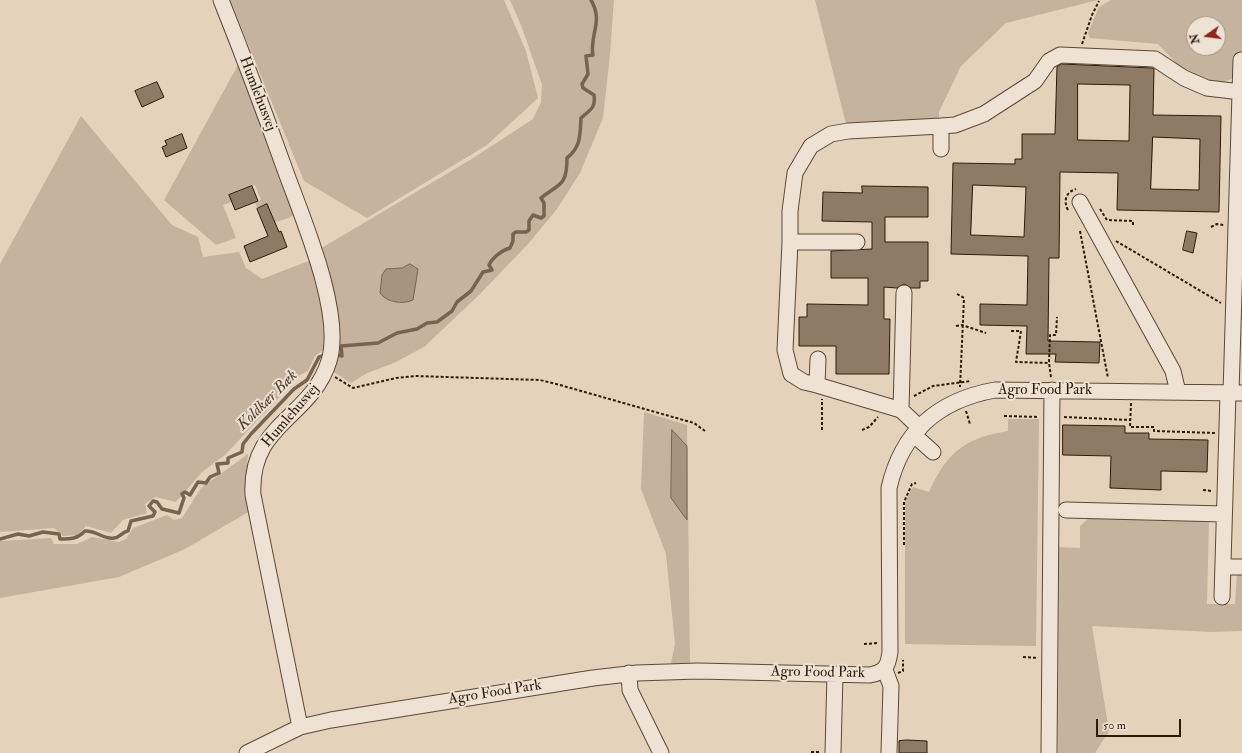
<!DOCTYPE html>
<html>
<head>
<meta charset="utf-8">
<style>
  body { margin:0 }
  #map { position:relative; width:1242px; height:753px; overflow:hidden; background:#e4d2bb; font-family:"IM FELL Double Pica",serif }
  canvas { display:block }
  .north { position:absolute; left:1186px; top:16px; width:40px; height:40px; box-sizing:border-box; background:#ede2d3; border:1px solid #a19282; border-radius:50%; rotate:256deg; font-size:11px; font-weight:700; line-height:16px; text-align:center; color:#301a08 }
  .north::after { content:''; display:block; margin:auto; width:14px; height:18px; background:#8f2418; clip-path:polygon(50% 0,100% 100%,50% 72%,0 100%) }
  .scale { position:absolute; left:1096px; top:719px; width:85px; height:18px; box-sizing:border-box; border:2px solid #301a08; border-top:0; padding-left:5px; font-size:12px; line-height:14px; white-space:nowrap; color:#301a08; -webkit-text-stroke:3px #ede2d3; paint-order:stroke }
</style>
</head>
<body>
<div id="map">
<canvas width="1242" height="753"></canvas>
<div class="north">N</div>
<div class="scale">50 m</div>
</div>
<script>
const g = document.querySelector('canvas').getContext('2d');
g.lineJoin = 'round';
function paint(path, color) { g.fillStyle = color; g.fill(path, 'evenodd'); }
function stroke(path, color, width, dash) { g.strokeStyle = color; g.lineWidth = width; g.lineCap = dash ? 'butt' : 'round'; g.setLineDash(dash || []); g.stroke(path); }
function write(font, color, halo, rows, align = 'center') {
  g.font = font + ' "IM FELL Double Pica",serif'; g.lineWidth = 4; g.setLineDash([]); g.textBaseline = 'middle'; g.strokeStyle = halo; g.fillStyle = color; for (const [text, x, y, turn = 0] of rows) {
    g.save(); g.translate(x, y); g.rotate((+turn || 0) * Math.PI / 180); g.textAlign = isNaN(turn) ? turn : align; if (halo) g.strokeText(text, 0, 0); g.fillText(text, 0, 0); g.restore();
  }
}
paint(new Path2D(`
  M230,0H504L526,51L538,98L487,145L367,218L304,181Z
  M510,0H614L610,54L603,118L580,173L557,209L528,244L479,295L424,347L394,363L367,373L351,383L332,371L320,249L470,160L533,119L541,102L542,85L521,25Z
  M815,0H1098L1006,23L961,66L939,112V120L846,124Z
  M1111,0H1242V54L1234,78L1220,83L1209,80L1179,66L1158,44L1090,38L1088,33L1099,7ZM1194,24H1218V48H1194Z
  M239,63L296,213L289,218L275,222L267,205L257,208L255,202L261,200L255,185L229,195L232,202L223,205L236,238L216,245L164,200Z
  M81,116L172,225L198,237L203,257L239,252L246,268L262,279L311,260C321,293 324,314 324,349L315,356L308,371L300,375L226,454L202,472L176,502L155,497L145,504L147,513L123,520L111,533L86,526L77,535L63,536L54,528L0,532V264Z
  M644,412L687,425L690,665L677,666L671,663L675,644L666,554L641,489ZM672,431L686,446V520Z
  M1008,419H1039L1036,646L905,644V502L913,487L929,492C947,452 965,438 1008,431Z
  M248,454L245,492L250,511L185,549L119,577L0,598V541L51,538L54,544H77L92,537L119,542L126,539L133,528L167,515L174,520L182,518L201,488Z
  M1089,518L1209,521L1207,604H1235L1237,573H1242V631L1211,632L1092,626L1109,731L1095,753H1058L1059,547L1080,548V526Z`), '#c5b39d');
const water = new Path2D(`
  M410,264L418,269L413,300C403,305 386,302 380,293L382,275L386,269L402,268Z
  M672,430L687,446V520L671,498Z`);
paint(water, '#a7937e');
stroke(water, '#77634f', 1);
stroke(new Path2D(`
  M338,355L342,356L341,346L378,343L397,333L417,329L427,323L437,322L452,311L457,302L471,291L483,272L492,270L489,265C492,258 502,250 510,248L513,241V234L516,232H526L529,230V221L533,215L541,218L544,216V203L541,198C560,183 567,186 567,158C581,147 580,135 581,118C590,110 596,108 594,95L583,88L582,84L588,74L586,56L593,55C589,35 604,22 591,0
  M0,539L18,534L29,536L43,532L59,534L60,539C71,539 77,539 85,531C96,530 104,540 114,538C119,538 122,532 128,531L131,521L153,516L155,512L149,506L153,501L157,502L162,509L179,513L184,498L182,494L185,492L190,495L198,482L206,483L210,477L219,473L217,464L228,463V458L242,452L243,444L251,434L294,389L307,380L319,357L324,355`), '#77634f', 3.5);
const building = new Path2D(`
  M1062,64L1152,68L1154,69L1153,115L1221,116L1219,212L1117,210L1118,173L1060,172L1059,258H1049L1048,341L1100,342L1099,363L1055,362L1056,354H1026L1027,326L980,325V304L1027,305L1028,256L951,254L953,163L1015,164V159H1022V134H1055L1057,67ZM1078,84L1130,85L1129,141L1078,140ZM1153,137L1200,139L1199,190L1151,189ZM973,185L1026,187L1024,237L971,235Z
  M157,82L164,97L142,107L135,91Z
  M182,134L187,148L166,157L162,147L167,145L165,141Z
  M252,186L258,201L235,210L229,195Z
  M862,186L928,187V217H885V242H928V281H920V288H911L904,284L897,288L884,287V319H890L889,374H836V346H799V317H807V304L868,305V278H831V251L872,249V222L822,221L823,192L862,193Z
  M267,204L279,232L281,231L287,247L250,262L244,246L268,236L257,209Z
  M1187,231L1197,233L1193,253L1183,250Z
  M1063,425L1125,426V433H1149V439L1208,440L1207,472L1161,471V490L1110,488L1111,456L1063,455Z
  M907,740L927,741V753H899V741Z`);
paint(building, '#8e7a65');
stroke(building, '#301a08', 1);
const minor = new Path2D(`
  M221,0C243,55 264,111 284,167C301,215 344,312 329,361C311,419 249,423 253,495L300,727
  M941,149V126L955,125L984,114L1035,81L1049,61L1060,55L1155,59L1184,78L1207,88L1241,92
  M1080,202L1173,371L1178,392
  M790,242L785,350L791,374L804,382L817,385
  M857,242H790V211L795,173L811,146L831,134L848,131L941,126
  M818,359L817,385L901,410L920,428
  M1231,393L1241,60
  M901,410L904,293
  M914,435L933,452
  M1066,510L1224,514
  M1223,567H1242
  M1222,597L1228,393
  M885,670L891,686L889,753
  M629,673L630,690L661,753
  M247,753L300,727L331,720L593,678L637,673L698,671L870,675C885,672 888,667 890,652L889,488C902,431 939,400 995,390L1242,393
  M833,753L835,674
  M1049,753L1052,390`);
stroke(minor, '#5d4835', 17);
stroke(new Path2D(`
  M1082,44L1092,15L1099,1
  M1100,209L1107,220L1133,221V225
  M1068,210C1063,201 1066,192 1076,189
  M1211,227L1217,224L1224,225
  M1080,231L1108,378
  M1116,241L1221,303
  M957,294L964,298L960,387
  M956,326L962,325L986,333
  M1011,331H1021L1016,362L1049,363
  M335,377L353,388L396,378L415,376L540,380L560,385L694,423L705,431
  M1051,377L1049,363L1050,335H1056L1057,317
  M914,396L933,386L971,381
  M1131,403L1130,427H1154V431L1215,433
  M966,411L970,424
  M1004,416L1039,417
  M1064,417L1130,420
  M822,430V399
  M862,430L869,427L878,417
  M1203,490L1212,491
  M904,545V502L912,484L916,483
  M864,644L878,643
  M1023,657L1038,658
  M898,673L903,671V660
  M811,752H820`), '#301a08', 2, [3, 2]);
stroke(minor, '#ede2d3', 15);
write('15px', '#301a08', '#ede2d3', [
  ["Humlehusvej",257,94,69],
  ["Agro Food Park",1045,391],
  ["Humlehusvej",291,416,-49],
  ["Agro Food Park",818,673,1],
  ["Agro Food Park",495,693,-9]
]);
write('italic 16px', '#5a4431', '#ede2d3', [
  ["Koldkær Bæk",268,401,-45]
]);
</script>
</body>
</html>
